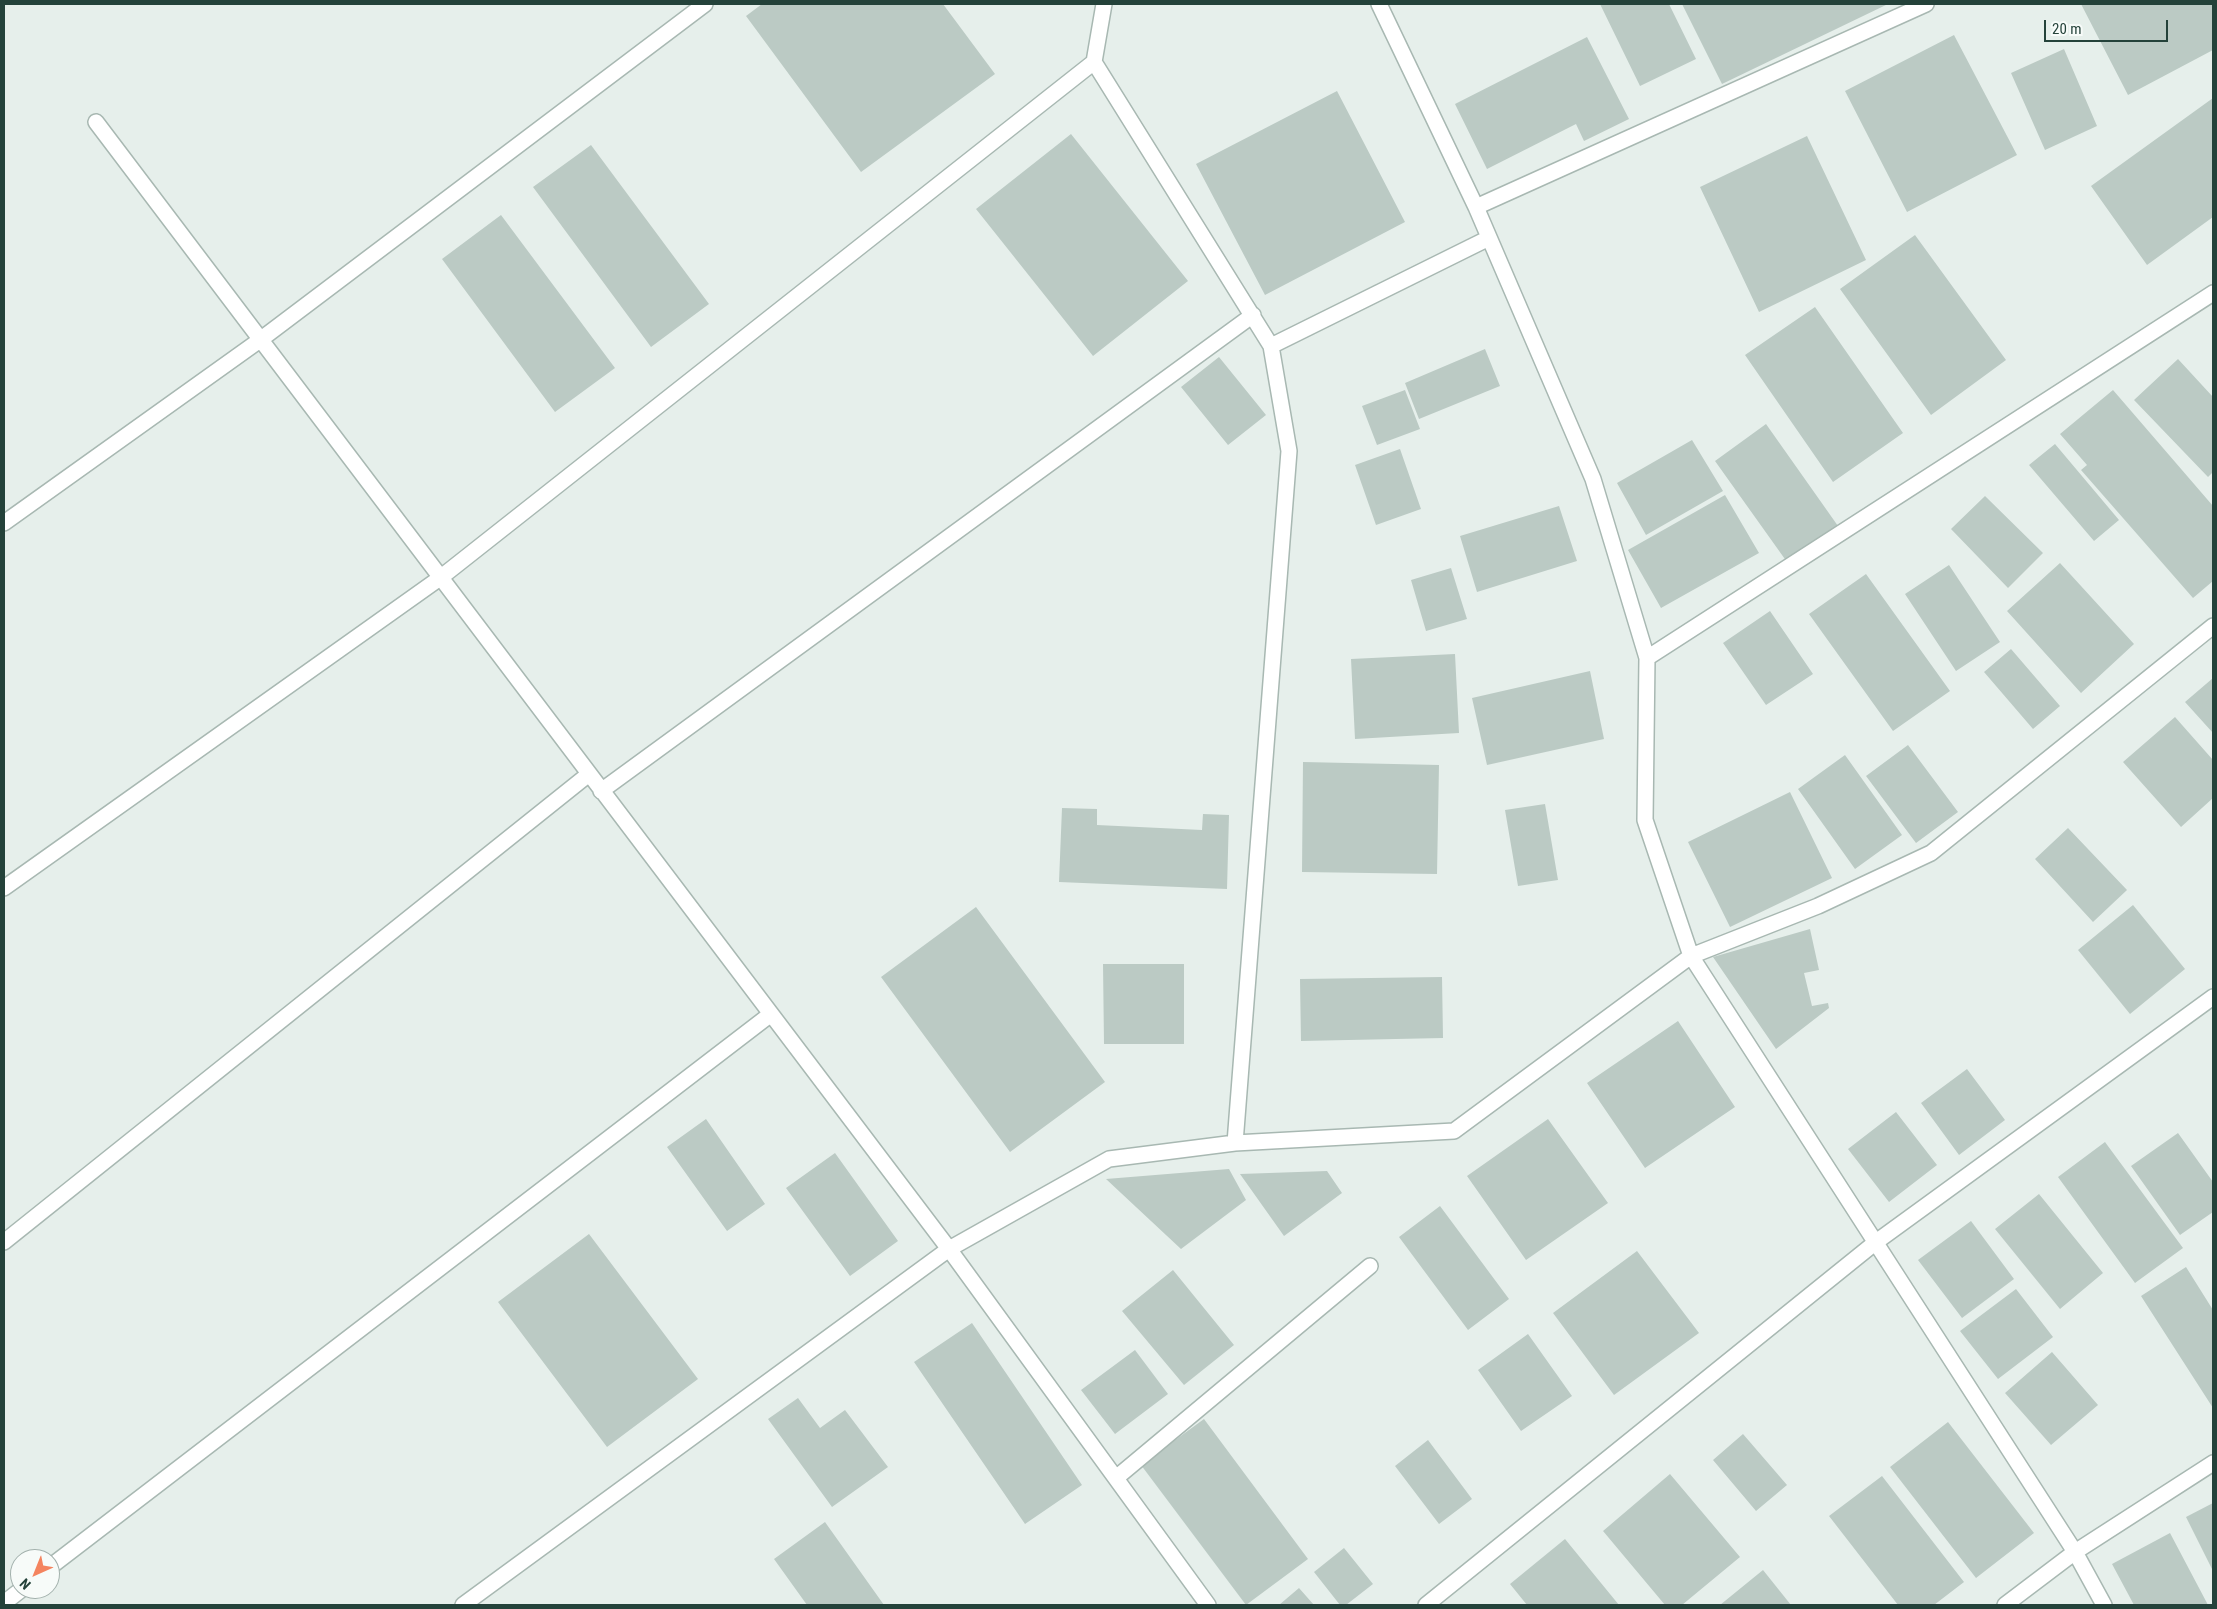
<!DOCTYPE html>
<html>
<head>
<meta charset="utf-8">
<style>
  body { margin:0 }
  #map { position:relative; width:2217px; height:1609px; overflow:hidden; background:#e6efeb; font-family:"Roboto Condensed",sans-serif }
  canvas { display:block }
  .frame { position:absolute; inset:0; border:5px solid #24423a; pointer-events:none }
  .north { position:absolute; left:10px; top:1549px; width:50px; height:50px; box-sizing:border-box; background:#f7fbf9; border:1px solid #a3b1ad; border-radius:50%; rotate:224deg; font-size:14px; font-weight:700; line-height:20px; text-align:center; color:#24423a }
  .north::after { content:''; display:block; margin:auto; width:18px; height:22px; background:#f4845f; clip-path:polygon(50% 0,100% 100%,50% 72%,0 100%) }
  .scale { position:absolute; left:2044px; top:20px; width:124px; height:22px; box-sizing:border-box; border:2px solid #24423a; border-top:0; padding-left:6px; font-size:15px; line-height:18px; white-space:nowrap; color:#24423a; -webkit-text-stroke:4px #f7fbf9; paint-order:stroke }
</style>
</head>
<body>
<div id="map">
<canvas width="2217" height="1609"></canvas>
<div class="frame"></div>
<div class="north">N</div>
<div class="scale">20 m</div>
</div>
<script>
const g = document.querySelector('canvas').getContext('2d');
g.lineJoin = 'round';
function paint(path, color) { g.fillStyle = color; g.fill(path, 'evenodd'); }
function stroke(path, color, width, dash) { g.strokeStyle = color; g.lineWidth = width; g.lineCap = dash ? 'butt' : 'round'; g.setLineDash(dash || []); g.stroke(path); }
paint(new Path2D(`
  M762,4H943L995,74L861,172L746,16Z
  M1600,4H1669L1696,59L1640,86Z
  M1682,4H1888L1722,84Z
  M2081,4H2213V50L2128,95Z
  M1954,35L2017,155L1907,212L1845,91Z
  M1587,37L1629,119L1584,141L1576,124L1487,169L1455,104Z
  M2064,49L2097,126L2045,150L2011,73Z
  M1337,91L1405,222L1265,295L1196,164Z
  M2213,98V217L2147,265L2091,186Z
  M1071,134L1188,281L1093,356L976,209Z
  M1807,136L1866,260L1759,312L1700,187Z
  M591,145L709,304L651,347L533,187Z
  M501,215L615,368L555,412L442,259Z
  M1915,235L2006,360L1931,415L1840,289Z
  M1815,307L1903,433L1833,482L1745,355Z
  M1485,349L1500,386L1419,419L1405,383Z
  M1219,357L1266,415L1228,445L1181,387Z
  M2178,359L2213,397V472L2208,477L2134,400Z
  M1405,390L1420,429L1377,445L1362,406Z
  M2113,390L2213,506V581L2193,598L2081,470L2087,465L2060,434Z
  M1766,424L1838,526L1787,562L1715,461Z
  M1692,440L1723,491L1646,535L1617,483Z
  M2055,444L2119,520L2094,541L2029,465Z
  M1400,449L1421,509L1376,525L1355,465Z
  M1725,495L1759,553L1661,608L1628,550Z
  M1985,496L2043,553L2008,588L1951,529Z
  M1559,506L1577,561L1477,592L1460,536Z
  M2060,563L2134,644L2081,693L2007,611Z
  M1949,565L2000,642L1956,671L1905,594Z
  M1451,568L1467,619L1426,631L1411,580Z
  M1866,574L1950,691L1893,731L1809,614Z
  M1770,611L1813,674L1766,705L1723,643Z
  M2011,649L2060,706L2033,729L1984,672Z
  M1455,654L1459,733L1355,739L1351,659Z
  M1590,671L1604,739L1487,765L1472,698Z
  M2213,678V733L2185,702Z
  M2175,717L2213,760V798L2181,827L2123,762Z
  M1908,745L1958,812L1916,843L1866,776Z
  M1845,755L1902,835L1855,869L1798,789Z
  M1303,762L1439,765L1437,874L1302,872Z
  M1790,792L1832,878L1730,927L1688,842Z
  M1545,804L1558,880L1518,886L1505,810Z
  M1062,808L1097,809V825L1202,830L1203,814L1229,815L1227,889L1059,882Z
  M2068,828L2127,890L2093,922L2035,859Z
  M2133,905L2185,969L2130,1014L2078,950Z
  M976,907L1105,1082L1010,1152L881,977Z
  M1810,929L1819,970L1804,973L1812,1006L1828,1003L1829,1008L1776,1049L1713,957Z
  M1103,964H1184V1044H1104Z
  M1442,977L1443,1038L1301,1041L1300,979Z
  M1678,1021L1735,1107L1645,1168L1587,1083Z
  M1967,1069L2005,1120L1959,1155L1921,1103Z
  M1896,1112L1937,1165L1889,1202L1848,1149Z
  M706,1119L765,1204L727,1231L667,1147Z
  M1548,1119L1608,1203L1526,1260L1467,1176Z
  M2178,1133L2213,1182V1212L2180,1235L2131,1166Z
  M2105,1142L2183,1248L2135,1283L2058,1177Z
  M835,1153L898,1241L850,1276L786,1188Z
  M1229,1169L1246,1200L1181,1249L1106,1179Z
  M1327,1171L1342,1193L1284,1236L1240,1174Z
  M2039,1194L2103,1273L2060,1309L1995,1229Z
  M1440,1206L1509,1299L1468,1330L1399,1237Z
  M1971,1221L2014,1279L1962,1318L1918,1260Z
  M589,1234L698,1379L607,1447L498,1302Z
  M1637,1251L1699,1333L1614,1395L1553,1313Z
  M2186,1267L2213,1310V1408L2141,1296Z
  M1173,1270L1234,1345L1184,1385L1122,1311Z
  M2016,1289L2053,1337L1998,1379L1960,1331Z
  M972,1323L1082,1485L1025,1524L914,1362Z
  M1528,1334L1572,1396L1521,1431L1478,1370Z
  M1135,1350L1168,1394L1115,1434L1081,1390Z
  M2052,1352L2098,1405L2051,1445L2005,1393Z
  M798,1398L820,1428L845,1410L888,1467L832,1507L768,1419Z
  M1204,1419L1308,1559L1246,1605L1141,1465Z
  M1948,1422L2034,1533L1976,1578L1890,1467Z
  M1743,1434L1787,1485L1756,1511L1713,1460Z
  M1428,1440L1472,1499L1439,1524L1395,1466Z
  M1670,1474L1740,1557L1682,1605H1665L1603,1531Z
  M1882,1476L1964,1582L1934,1605H1898L1829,1516Z
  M2213,1503V1571L2186,1517Z
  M825,1522L884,1605H807L774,1559Z
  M2170,1533L2208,1605H2134L2112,1564Z
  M1565,1539L1619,1605H1527L1510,1584Z
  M1344,1548L1373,1584L1346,1605H1340L1314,1572Z
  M1763,1570L1791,1605H1720Z
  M1299,1588L1314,1605H1279Z`), '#bbcac4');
const minor = new Path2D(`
  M1379,4L1476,207L1593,479L1647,658L1645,820L1691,956L2075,1552L2104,1605
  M1094,62L1271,346L1289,451L1235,1143
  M96,122L949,1249L1208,1605
  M1476,207L1926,4
  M1271,346L1489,238
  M4,523L260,340L705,4
  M1647,658L2213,293
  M601,791L1253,315
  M4,888L440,578L1094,62L1104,4
  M4,1242L589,774
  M1116,1478L1370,1266
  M50,1567L771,1014
  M4,1603L22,1589
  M463,1605L949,1249L1109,1159L1235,1143L1454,1131L1691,956L1818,906L1931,853L2213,626
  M1426,1605L1876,1242L2213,997
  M2005,1605L2075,1552L2213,1463`);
stroke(minor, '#a8b8b2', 18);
stroke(minor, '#fff', 15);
</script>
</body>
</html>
